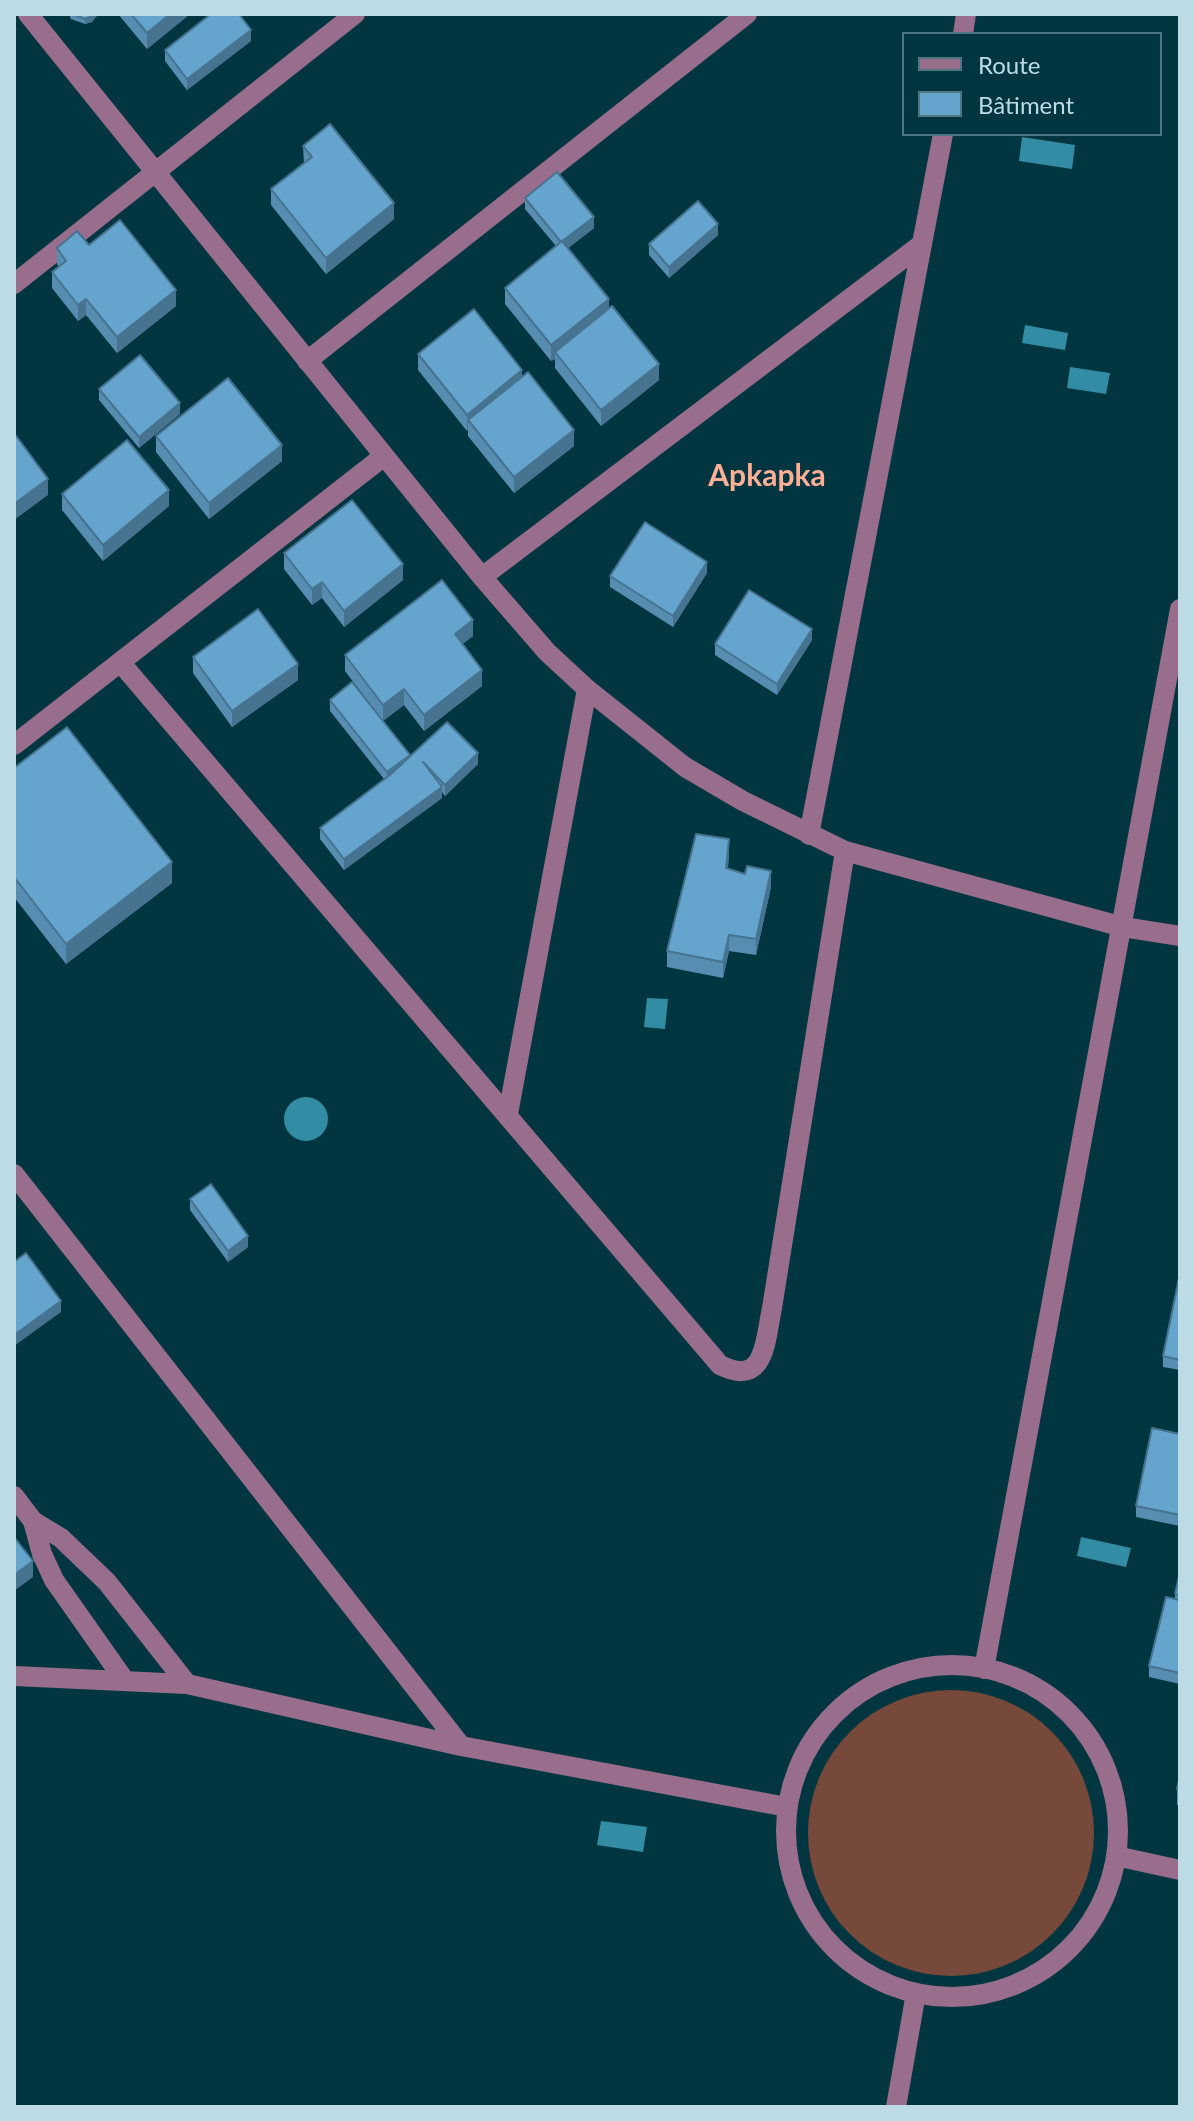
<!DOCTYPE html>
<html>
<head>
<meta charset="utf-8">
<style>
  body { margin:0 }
  #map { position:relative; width:1194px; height:2121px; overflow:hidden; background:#013641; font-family:Lato,sans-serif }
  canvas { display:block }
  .frame { position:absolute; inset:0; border:16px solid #bddbe4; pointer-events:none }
  .legend { position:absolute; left:902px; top:32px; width:260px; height:104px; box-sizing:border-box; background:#013641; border:2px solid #4c7882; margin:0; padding:10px 14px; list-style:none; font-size:24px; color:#bddbe4 }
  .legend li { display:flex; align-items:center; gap:16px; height:40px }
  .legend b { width:40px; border:2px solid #4c7882 }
</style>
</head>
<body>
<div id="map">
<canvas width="1194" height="2121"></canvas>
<div class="frame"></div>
<ul class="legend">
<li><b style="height:10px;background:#986e8c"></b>Route</li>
<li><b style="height:22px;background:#64a4cd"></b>Bâtiment</li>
</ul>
</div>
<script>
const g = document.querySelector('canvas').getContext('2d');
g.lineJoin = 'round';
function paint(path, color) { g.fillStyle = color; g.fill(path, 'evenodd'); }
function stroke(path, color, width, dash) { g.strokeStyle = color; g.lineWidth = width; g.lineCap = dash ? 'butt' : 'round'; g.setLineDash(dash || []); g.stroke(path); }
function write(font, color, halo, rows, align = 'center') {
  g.font = font + ' Lato,sans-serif'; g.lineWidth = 8; g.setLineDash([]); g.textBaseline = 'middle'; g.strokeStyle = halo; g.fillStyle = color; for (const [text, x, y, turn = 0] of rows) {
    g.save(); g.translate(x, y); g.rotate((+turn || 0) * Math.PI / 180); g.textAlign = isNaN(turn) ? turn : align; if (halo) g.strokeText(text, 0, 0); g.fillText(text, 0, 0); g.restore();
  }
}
paint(new Path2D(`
  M808 1833a143 143 0 1 1 286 0a143 143 0 1 1-286 0Z`), '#76493b');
paint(new Path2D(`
  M1022,137L1075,145L1072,169L1019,161Z
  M1025,325L1068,333L1065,350L1022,343Z
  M1070,367L1110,373L1106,394L1067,388Z
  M647,998L668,999L665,1029L644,1027Z
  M284 1119a22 22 0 1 1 44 0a22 22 0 1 1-44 0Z
  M1081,1537L1131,1548L1126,1567L1077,1556Z
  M601,1821L647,1827L643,1852L597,1845Z`), '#328ca3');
stroke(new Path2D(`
  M28,14L482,577L547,652L587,689L685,767L743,801L845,851L1123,927L1180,936
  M963,34L966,14
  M14,284L355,14
  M307,361L747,14
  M482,577L922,244
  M120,662L720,1365C766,1388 765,1340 772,1308L845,851
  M14,745L384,456
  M809,835L943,134
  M508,1114L587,689
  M14,1174L461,1746
  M14,1496L33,1521L61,1538L107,1582L187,1684
  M33,1521L42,1554L54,1580L125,1681
  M786 1831a166 166 0 1 1 332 0a166 166 0 1 1-332 0Z
  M984,1669L1180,609
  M14,1676L187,1684L461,1746L787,1807
  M1116,1856L1180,1870
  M896,2107L916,1993`), '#986e8c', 20);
paint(new Path2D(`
  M69,14H97L92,22L85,24L71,19Z
  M118,14H190L147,49Z
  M251,41L187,90L165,61V50Z
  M303,146L394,219L326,274L271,205V189L304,163Z
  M525,198L594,228L568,248L659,380L601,426L555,368V359L551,361L505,304V288L556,246L525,209Z
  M718,235L669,278L649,255V244Z
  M89,245L176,306L117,353L86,315L78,321L52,288V272L59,267L57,264V248Z
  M418,354L522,377L574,446L514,493L468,436V429L467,431L418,370Z
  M99,389L180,414L139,448L99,400Z
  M156,436L282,461L209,519L156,452Z
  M62,494L169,506L103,561L62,510Z
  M284,553L403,580L344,627L322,598L312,605L284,569Z
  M707,573L673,627L610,587V576Z
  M473,636L462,644L482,686L424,731L404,705L383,721L345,671V655Z
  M812,640L777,695L715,655V644Z
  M193,657L298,680L232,727L193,673Z
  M330,700L410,756L478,764L445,796L442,792V798L344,870L320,839V828L384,779L330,711Z
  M14,768L172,883L66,964L14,897Z
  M729,855L728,868L771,887L756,955L729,951L723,978L667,967V951Z
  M190,1199L248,1247L228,1262L190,1210Z
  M1180,1278V1370L1163,1367V1356Z
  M1180,1434V1526L1136,1517V1506Z
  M1180,1576V1684L1149,1677V1666L1175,1599V1594Z
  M1180,1776V1806L1177,1805V1789Z`), '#568db0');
paint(new Path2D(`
  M94,14H97V16L92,22L85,24V19Z
  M170,14H190L147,49V33Z
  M251,30V41L187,90V79Z
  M394,203V219L326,274V258Z
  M594,217V228L561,254V243Z
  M718,224V235L669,278V267Z
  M176,290V306L117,353V337Z
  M86,299V315L78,321V305Z
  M609,299V315L555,352V359L551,361V345Z
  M659,364V380L601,426V410Z
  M522,370V386L468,420V429L467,431V415Z
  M180,403V414L139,448V437Z
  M574,430V446L514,493V477Z
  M282,445V461L209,519V503Z
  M48,479V495L14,520V504Z
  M169,490V506L103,561V545Z
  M707,562V573L673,627V616Z
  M403,564V580L344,627V611Z
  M322,582V598L312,605V589Z
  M473,620V636L455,650V634Z
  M812,629V640L777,695V684Z
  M298,664V680L232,727V711Z
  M482,670V686L424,731V715Z
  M404,689V705L383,721V705Z
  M478,753V764L445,796V785Z
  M410,755V765L387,783V772Z
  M442,787V798L344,870V859Z
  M729,839V855L726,884V868Z
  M172,862V883L66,964V944Z
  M771,871V887L756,955V939Z
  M729,935V951L723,978V962Z
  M248,1236V1247L228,1262V1251Z
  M61,1301V1312L14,1346V1335Z
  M33,1561V1577L14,1591V1575Z`), '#467390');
const building = new Path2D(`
  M73,14H94L92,16L85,19Z
  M131,14H170L147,33Z
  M211,14H239L251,30L187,79L165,50Z
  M330,124L394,203L326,258L271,189L312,157L303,146Z
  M557,172L594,217L561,242L525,198Z
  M698,201L718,224L669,267L649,244Z
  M120,220L176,290L117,337L86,299L78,305L52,272L66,261L57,248L77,231L89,245Z
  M562,241L609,299L551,345L505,288Z
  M612,306L659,364L601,410L555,352Z
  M474,309L522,370L467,415L418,354Z
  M140,355L180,403L139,437L99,389Z
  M528,372L574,430L514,477L468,420Z
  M228,378L282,445L209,503L156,436Z
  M14,433L48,479L14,504Z
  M127,440L169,490L103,545L62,494Z
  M352,500L403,564L344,611L322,582L312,589L284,553Z
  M645,522L707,562L673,616L610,576Z
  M442,580L473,620L455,634L482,670L424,715L404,689L383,705L345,655Z
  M749,590L812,629L777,684L715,644Z
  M258,609L298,664L232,711L193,657Z
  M352,682L410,755L387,772L330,700Z
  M447,722L478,753L445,785L423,762L442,787L344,859L320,828L390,775Z
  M67,727L172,862L66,944L14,877V768Z
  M696,834L729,839L726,868L745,874L747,866L771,871L756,939L729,935L723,962L667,951Z
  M211,1184L248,1236L228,1251L190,1199Z
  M26,1253L61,1301L14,1335V1262Z
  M1179,1278H1180V1360L1163,1356Z
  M1152,1428L1180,1434V1515L1136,1506Z
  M14,1537L33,1561L14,1575Z
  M1179,1576H1180V1595L1175,1594Z
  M1166,1597L1180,1600V1673L1149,1666Z
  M1180,1776V1790L1177,1789Z`);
paint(building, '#64a4cd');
stroke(building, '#467390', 2);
write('bold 30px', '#feaf96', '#013641', [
  ["Apkapka",767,476]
]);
</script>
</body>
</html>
